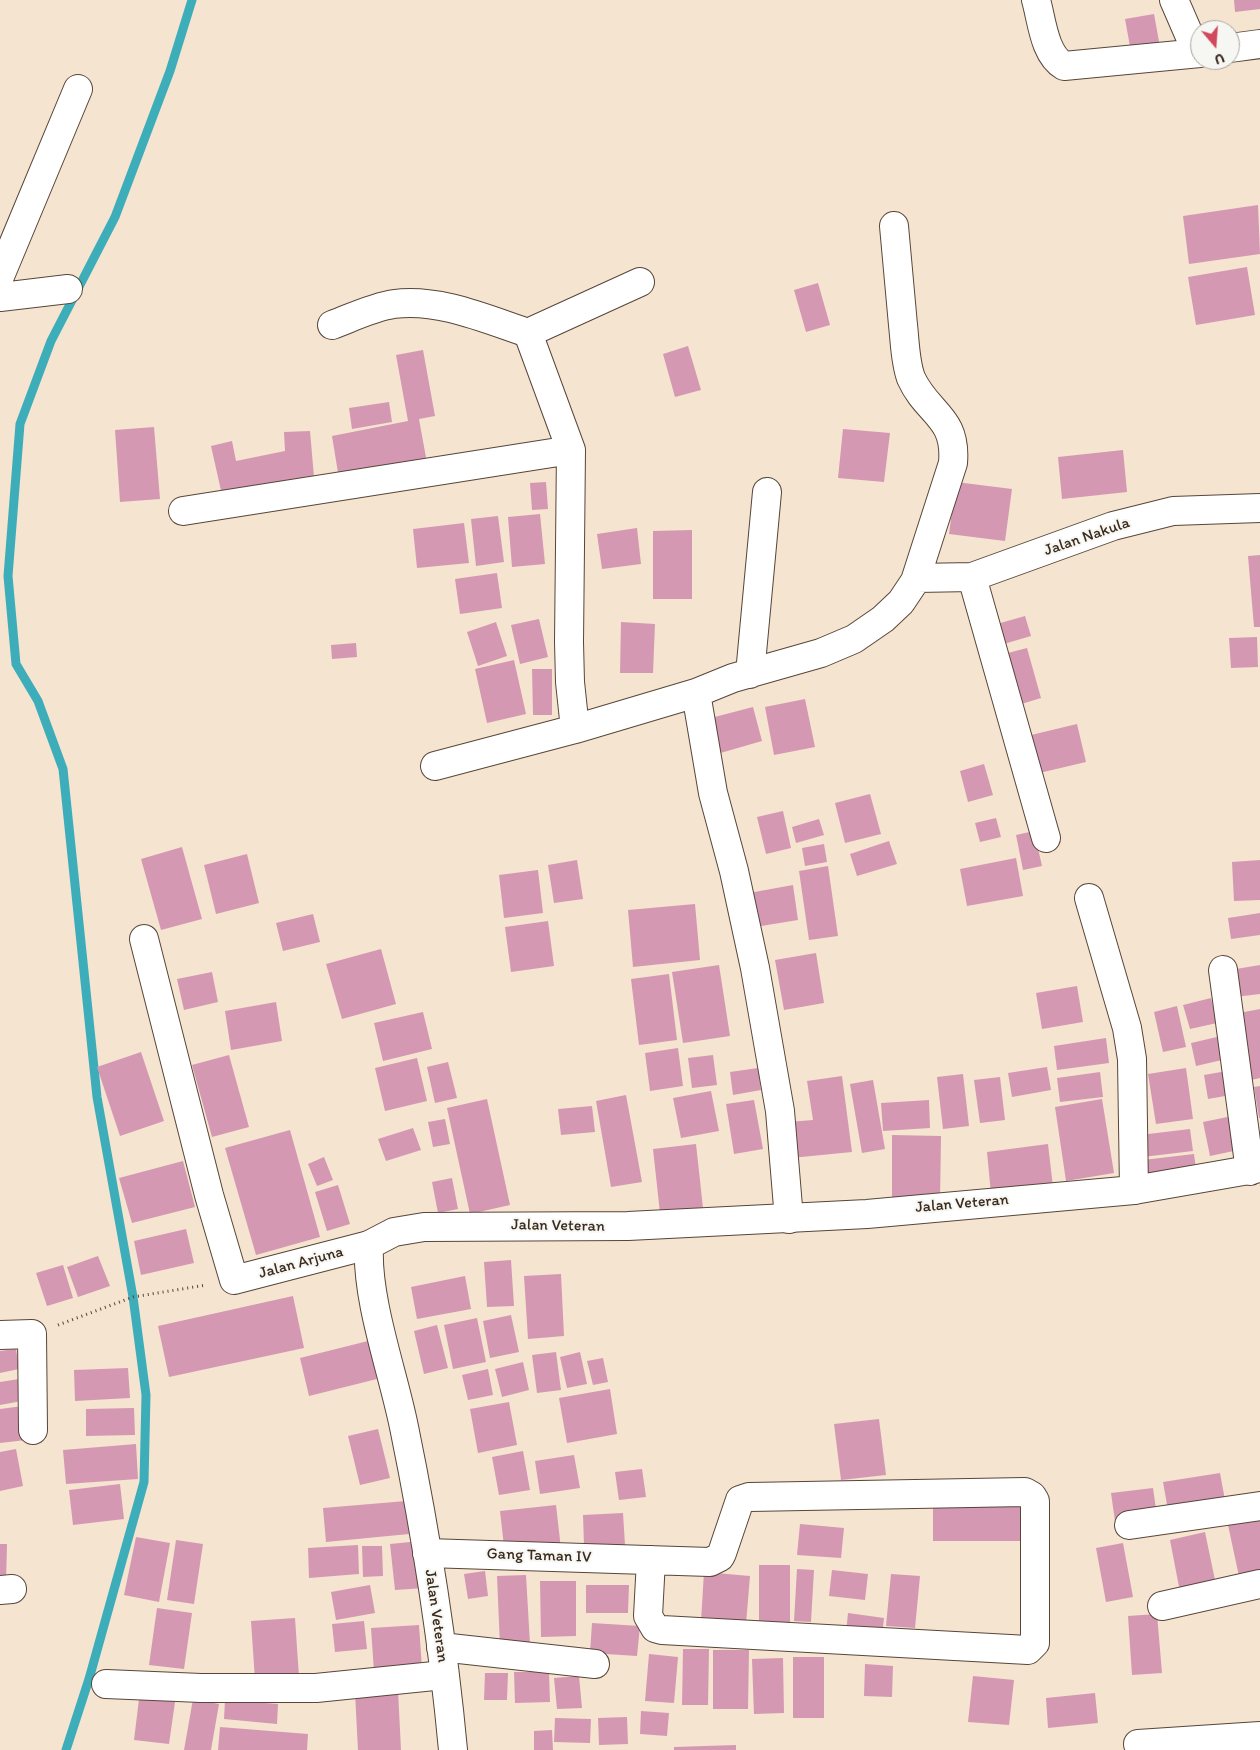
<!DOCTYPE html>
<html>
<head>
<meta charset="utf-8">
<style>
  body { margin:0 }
  #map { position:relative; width:1260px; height:1750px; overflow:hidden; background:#f5e4d0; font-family:Itim,sans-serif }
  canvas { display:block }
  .north { position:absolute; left:1190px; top:20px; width:50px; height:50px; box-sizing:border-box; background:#f6f6f2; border:1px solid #aba49d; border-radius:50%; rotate:162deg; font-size:14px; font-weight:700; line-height:20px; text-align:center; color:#3b2a1e }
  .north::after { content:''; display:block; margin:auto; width:18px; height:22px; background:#d1495b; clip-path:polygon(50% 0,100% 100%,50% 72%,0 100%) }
</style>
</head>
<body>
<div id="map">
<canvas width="1260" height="1750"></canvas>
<div class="north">U</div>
</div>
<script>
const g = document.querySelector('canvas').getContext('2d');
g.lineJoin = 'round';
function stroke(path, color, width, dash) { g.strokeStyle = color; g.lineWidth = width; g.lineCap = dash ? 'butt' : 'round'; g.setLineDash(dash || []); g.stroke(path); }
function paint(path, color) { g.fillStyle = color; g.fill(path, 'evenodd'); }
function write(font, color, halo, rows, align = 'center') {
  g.font = font + ' Itim,sans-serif'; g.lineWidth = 4; g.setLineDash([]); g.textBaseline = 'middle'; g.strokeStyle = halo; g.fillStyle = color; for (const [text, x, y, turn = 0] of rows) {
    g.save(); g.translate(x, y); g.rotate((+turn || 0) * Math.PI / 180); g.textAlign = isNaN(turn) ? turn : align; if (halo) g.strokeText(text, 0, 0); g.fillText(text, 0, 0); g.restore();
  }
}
stroke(new Path2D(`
  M66,1750L89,1679L144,1482L146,1395L133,1297L97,1097L63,769L38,701L16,664L8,576L20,424L51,341L115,217L170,71L192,0`), '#3eadba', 9);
paint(new Path2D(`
  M1234,0H1260V9L1235,12Z
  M1154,14L1160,47L1131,52L1125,19Z
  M1258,205L1260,254L1189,264L1183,216Z
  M1247,267L1255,315L1196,325L1188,277Z
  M818,283L830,325L806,332L794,290Z
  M688,346L701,390L675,397L663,354Z
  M423,350L435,416L419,419L427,463L339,479L332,436L408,421L396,355Z
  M389,402L392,422L352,429L349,408Z
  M154,427L160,499L120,502L115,430Z
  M843,429L890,433L884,482L838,478Z
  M310,431L314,477L222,495L211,446L232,441L236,461L285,451L284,432Z
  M1123,450L1127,492L1062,499L1058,457Z
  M546,482L548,509L532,510L530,483Z
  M956,482L1012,489L1005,541L949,534Z
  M540,514L545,564L512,567L508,517Z
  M498,516L504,562L476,566L471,519Z
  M464,523L469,563L417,568L413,529Z
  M637,528L641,564L602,569L597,534Z
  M692,530V599H653V531Z
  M1260,555V627H1254L1248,556Z
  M497,573L502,608L460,614L455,579Z
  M1025,616L1031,636L997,646L990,626Z
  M539,619L548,657L520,664L511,625Z
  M496,622L507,656L478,666L467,632Z
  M621,622L655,624L653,673H620Z
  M1257,637L1258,667L1231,668L1229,638Z
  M356,643L357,657L332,659L331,645Z
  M1027,648L1041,698L1018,705L1004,654Z
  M514,660L526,714L487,723L475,669Z
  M532,669H552V715H533Z
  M805,699L815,747L774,755L765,707Z
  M753,707L762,741L717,754L707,719Z
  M1077,724L1086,762L1035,774L1027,736Z
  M984,764L993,795L968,802L960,771Z
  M870,794L881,834L845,843L835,803Z
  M783,811L791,848L766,854L757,817Z
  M996,818L1001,837L980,842L975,823Z
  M819,819L824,835L796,843L792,827Z
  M1034,831L1042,866L1023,870L1016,835Z
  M889,841L897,864L857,876L850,854Z
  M824,844L827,862L805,866L802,848Z
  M182,847L202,919L161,930L141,859Z
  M247,854L259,903L216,914L204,865Z
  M1016,858L1023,896L967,906L960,869Z
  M577,860L583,899L554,903L548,865Z
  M1260,860V900L1234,901L1232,862Z
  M828,866L838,936L809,940L799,871Z
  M538,870L543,913L504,918L499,875Z
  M793,885L798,920L755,927L749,893Z
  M695,904L700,960L633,967L628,910Z
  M1260,913V935L1231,939L1228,918Z
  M313,914L320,942L283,951L276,923Z
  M548,921L554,966L511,972L505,927Z
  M381,949L396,1004L342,1019L326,964Z
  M816,953L824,1003L784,1010L775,960Z
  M719,965L730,1036L683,1043L672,972Z
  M1260,965V994L1235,997L1230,970Z
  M212,972L218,1002L184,1010L177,979Z
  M669,974L677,1040L639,1045L631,979Z
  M1077,986L1083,1022L1042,1029L1036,993Z
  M1211,998L1217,1023L1190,1029L1183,1005Z
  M276,1002L282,1041L231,1050L225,1011Z
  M1177,1006L1186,1047L1163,1052L1154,1012Z
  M1260,1009V1078L1251,1080L1239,1013Z
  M423,1012L432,1049L383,1061L374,1023Z
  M1217,1037L1222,1060L1196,1066L1191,1043Z
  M1106,1038L1109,1063L1057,1070L1054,1046Z
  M678,1048L683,1086L650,1091L645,1053Z
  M141,1052L164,1121L120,1136L97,1067Z
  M229,1055L249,1127L212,1137L192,1065Z
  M713,1055L717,1085L692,1088L688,1058Z
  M417,1058L427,1101L385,1111L375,1068Z
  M448,1062L457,1098L435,1103L427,1067Z
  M1047,1067L1051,1090L1012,1097L1008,1073Z
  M758,1068L761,1090L733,1095L730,1072Z
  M1186,1068L1193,1119L1156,1124L1148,1074Z
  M1227,1071L1231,1095L1208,1099L1204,1075Z
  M1100,1072L1103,1097L1060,1102L1057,1078Z
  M963,1074L969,1126L943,1129L937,1077Z
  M842,1076L852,1152L791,1158L788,1122L813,1120L807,1081Z
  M1000,1077L1005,1120L980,1123L974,1080Z
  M873,1080L885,1149L862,1153L850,1084Z
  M1260,1086V1118H1259L1254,1087Z
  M711,1091L719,1131L681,1138L673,1098Z
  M626,1095L642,1182L611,1187L596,1101Z
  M487,1099L510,1205L470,1214L447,1108Z
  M1102,1099L1114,1173L1066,1181L1055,1107Z
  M754,1100L763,1149L734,1154L726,1104Z
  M929,1100L930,1128L883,1131L881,1103Z
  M592,1106L595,1132L561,1135L558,1109Z
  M1237,1115L1243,1149L1210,1156L1203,1122Z
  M445,1119L450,1144L433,1147L428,1122Z
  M413,1128L421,1150L386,1161L378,1139Z
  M1190,1129L1193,1151L1143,1157L1140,1135Z
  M290,1130L320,1237L256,1255L225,1148Z
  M892,1135L941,1136L940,1202H892Z
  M696,1144L703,1208L660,1213L653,1149Z
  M1048,1144L1053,1187L991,1194L987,1152Z
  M1194,1154L1197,1176L1146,1182L1143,1160Z
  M324,1157L333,1180L317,1186L308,1164Z
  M183,1161L195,1207L132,1223L119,1178Z
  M452,1178L458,1209L438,1213L432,1182Z
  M338,1185L350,1224L327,1231L315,1192Z
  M186,1229L194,1263L141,1275L134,1241Z
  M98,1256L110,1286L78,1297L67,1267Z
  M511,1260L514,1306L487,1307L484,1262Z
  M63,1265L73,1298L47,1306L36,1273Z
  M561,1274L564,1336L528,1339L524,1276Z
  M465,1276L471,1309L417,1319L411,1287Z
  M293,1296L304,1348L169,1377L158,1326Z
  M511,1315L519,1352L490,1358L483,1321Z
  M477,1318L486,1362L453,1369L444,1325Z
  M437,1325L448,1368L424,1374L414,1331Z
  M368,1341L377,1379L309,1396L300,1358Z
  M16,1349L19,1369L0,1373V1351Z
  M556,1352L561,1390L537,1393L532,1355Z
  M580,1352L587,1384L567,1388L560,1357Z
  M603,1358L608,1382L593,1385L587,1361Z
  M523,1362L529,1390L502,1397L495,1369Z
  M128,1368L130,1398L75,1401L74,1370Z
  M488,1369L493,1395L468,1400L462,1375Z
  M19,1379L22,1401L0,1405V1382Z
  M610,1389L617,1434L567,1443L559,1398Z
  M509,1402L517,1445L478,1453L470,1409Z
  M23,1406L26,1440L0,1443V1409Z
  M134,1408L135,1435L86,1436V1409Z
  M879,1419L886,1475L841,1480L834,1424Z
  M378,1429L390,1478L360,1485L348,1436Z
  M136,1444L138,1479L66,1484L63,1450Z
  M16,1449L23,1486L0,1491V1452Z
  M523,1451L530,1490L499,1495L492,1457Z
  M574,1455L580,1488L540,1494L535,1461Z
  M642,1469L646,1497L619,1500L615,1472Z
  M1220,1473L1225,1500L1168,1510L1163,1482Z
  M120,1484L124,1519L73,1525L69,1490Z
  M1153,1488L1157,1516L1115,1521L1111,1493Z
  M406,1501L409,1534L326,1542L323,1508Z
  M556,1505L561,1549L505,1555L500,1511Z
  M933,1505H1021V1541H933Z
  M623,1513L625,1545L584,1546L583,1515Z
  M1260,1519V1577L1240,1581L1228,1525Z
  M800,1524L844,1528L841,1558L797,1555Z
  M1205,1532L1216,1585L1180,1592L1170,1540Z
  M136,1537L170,1543L159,1602L124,1595Z
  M176,1540L203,1544L194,1604L167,1600Z
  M420,1541L425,1588L395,1590L390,1544Z
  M1123,1543L1133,1597L1106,1602L1096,1548Z
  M0,1544H7L6,1583H0Z
  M358,1545L359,1574L309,1578L308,1548Z
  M362,1546H382L383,1576L363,1577Z
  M759,1565H790V1625L759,1626Z
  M797,1569L814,1570L811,1622L794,1621Z
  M832,1570L868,1574L865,1600L829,1596Z
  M485,1571L488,1596L468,1599L464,1574Z
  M704,1572L750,1576L746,1624L701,1621Z
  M891,1574L920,1576L915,1628L886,1626Z
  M526,1575L530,1644L500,1646L497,1576Z
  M540,1581H576V1636L541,1637Z
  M370,1585L375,1613L336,1620L331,1592Z
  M586,1585H629L628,1613H586Z
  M157,1608L192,1613L184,1669L149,1665Z
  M848,1613L884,1618L882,1637L846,1633Z
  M1157,1614L1162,1673L1132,1675L1128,1616Z
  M295,1618L299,1677L255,1680L251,1621Z
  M364,1621L367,1649L335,1652L332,1624Z
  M592,1623L640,1626L637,1656L590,1653Z
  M419,1625L422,1668L374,1672L371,1628Z
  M683,1649H709L708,1705H682Z
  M713,1650H749L748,1709H713Z
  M649,1654L678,1657L674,1703L645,1701Z
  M793,1657H824V1718H793Z
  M783,1658L784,1713L754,1714L752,1659Z
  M865,1664L893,1666L892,1697L864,1696Z
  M514,1672H549L550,1702L515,1703Z
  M485,1673H508L507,1700H484Z
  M579,1676L582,1708L557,1709L554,1678Z
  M973,1676L1014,1680L1009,1725L968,1722Z
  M398,1690L401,1750H358L355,1693Z
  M140,1691L176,1695L169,1744L134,1740Z
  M1095,1693L1098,1723L1048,1728L1046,1698Z
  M193,1699L219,1704L211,1750H184Z
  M225,1700L278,1704L277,1724L224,1719Z
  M641,1711L669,1713L667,1736L640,1734Z
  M627,1717L628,1744L599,1745L598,1718Z
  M555,1718L591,1719L590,1743L554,1742Z
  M220,1727L308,1734L307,1750H218Z
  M552,1730L553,1750H534V1731Z
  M736,1745V1750H674V1747Z`), '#d598b3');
const minor = new Path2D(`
  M1036,0C1042,21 1044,54 1064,66L1200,53
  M1174,0L1197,53
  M1230,48L1260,44
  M0,276L78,89
  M0,297L68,289
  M332,325C351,318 373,307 394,304C439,298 486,319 528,333
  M183,511L571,450
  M972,577L1046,838
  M917,578L972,577L1113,526L1173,511L1260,508
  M750,674L767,492
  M696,693L713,793L734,871L755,968L780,1111L789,1219
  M575,729L570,682L569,642L571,450L528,333L640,282
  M435,766L575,729L696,693L733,678L821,653L854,639L883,619L901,602L915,581L953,463C957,416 927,414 911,378C905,362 905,342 903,325C900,292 897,259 894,226
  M1089,898L1127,1028L1132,1059L1134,1190
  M144,939L209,1195L234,1280L369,1245
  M1223,970L1250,1171
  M0,1335L32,1334L33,1430
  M1129,1525L1260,1506
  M427,1553L710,1562L720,1557L722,1553L740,1500L749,1497L1025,1492L1032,1496L1035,1501V1643L1028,1650L662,1630L655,1628L648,1616L651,1560
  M0,1590L12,1589
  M1162,1606L1260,1584
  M441,1647L595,1664
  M106,1684L201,1688H316L444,1675
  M1138,1744L1260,1736`);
const tertiary = new Path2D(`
  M453,1750C443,1642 426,1534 404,1427C393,1372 366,1300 369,1245L394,1232L424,1227L628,1226L867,1214L1134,1190L1260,1168`);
stroke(minor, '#574639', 30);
stroke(tertiary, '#574639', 30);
stroke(new Path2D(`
  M58,1325L133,1297L206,1285`), '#574639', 3, [1, 4]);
stroke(minor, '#fff', 28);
stroke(tertiary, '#fff', 28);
write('16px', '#3b2a1e', '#f6f6f2', [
  ["Jalan Nakula",1087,537,-19],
  ["Jalan Veteran",962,1204,-5],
  ["Jalan Veteran",558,1226,1],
  ["Jalan Arjuna",301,1263,-15],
  ["Gang Taman IV",539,1556,2],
  ["Jalan Veteran",436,1616,82]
]);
</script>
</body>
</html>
